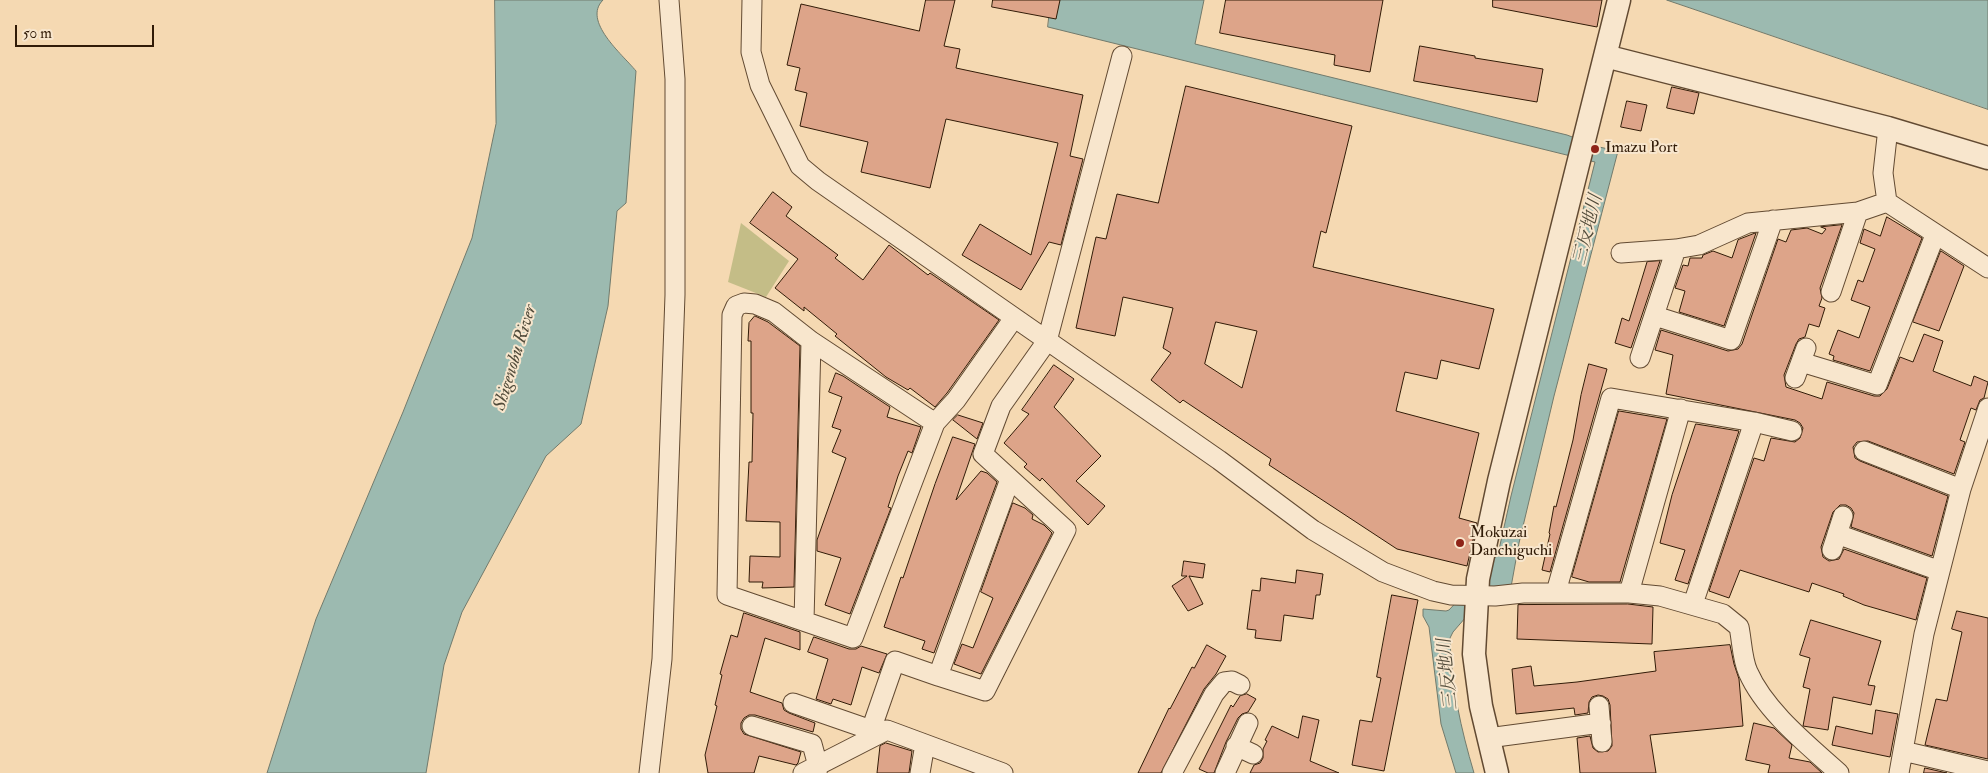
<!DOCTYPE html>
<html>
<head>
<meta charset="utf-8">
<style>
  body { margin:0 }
  #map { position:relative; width:1988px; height:773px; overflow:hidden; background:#f5d9b2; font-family:"IM FELL Double Pica",serif }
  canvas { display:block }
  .scale { position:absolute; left:15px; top:25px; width:139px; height:22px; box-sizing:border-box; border:2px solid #311b07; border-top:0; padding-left:6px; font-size:15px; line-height:18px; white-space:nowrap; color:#311b07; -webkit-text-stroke:4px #f8e6cd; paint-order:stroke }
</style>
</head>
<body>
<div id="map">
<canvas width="1988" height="773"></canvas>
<div class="scale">50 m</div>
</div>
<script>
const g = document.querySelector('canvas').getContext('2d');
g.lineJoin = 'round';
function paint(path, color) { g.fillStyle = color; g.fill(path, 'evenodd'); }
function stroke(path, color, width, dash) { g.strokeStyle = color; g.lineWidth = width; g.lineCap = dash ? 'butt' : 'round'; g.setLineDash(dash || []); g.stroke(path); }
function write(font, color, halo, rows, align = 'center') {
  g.font = font + ' "IM FELL Double Pica","Noto Serif JP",serif'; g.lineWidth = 4; g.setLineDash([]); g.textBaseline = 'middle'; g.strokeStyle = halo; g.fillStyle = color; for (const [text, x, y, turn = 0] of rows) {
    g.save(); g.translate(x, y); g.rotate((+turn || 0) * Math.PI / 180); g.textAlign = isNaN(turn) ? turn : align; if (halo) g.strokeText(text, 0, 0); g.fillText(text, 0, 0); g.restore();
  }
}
paint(new Path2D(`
  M741,223L789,261L766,297L728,282Z`), '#c4bd87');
const water = new Path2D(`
  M495,0H603C582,21 622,54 636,71L626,203L617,211L608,306L581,424L546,456L462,612L444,665L426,773H267L316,619L403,412L472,238L496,124Z
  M1051,0H1204L1195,44L1567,135L1599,147L1618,151L1554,396L1519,543L1511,587H1492L1453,632L1450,638C1451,685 1461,729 1474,773H1456L1441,724L1429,627L1423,616V609L1446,611L1449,610L1478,579L1498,554L1511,496L1595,162L1048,27Z
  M1667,0H1988V109Z`);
paint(water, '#9cbab0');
stroke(water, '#717a6c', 1);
const building = new Path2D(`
  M926,0H955L944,46L960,49L956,68L1083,95L1070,156L1083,159L1061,245L1049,242L1021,290L962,255L980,224L1031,255L1058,143L946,119L930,188L861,172L868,142L800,126L807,93L795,90L800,68L787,65L801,4L919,31Z
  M993,0H1060L1056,19L992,7Z
  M1226,0H1383L1370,72L1334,65L1335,55L1220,33Z
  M1493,0H1602L1597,27L1493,7Z
  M1420,46L1475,56V58L1543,69L1537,102L1414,81Z
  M1186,86L1352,126L1326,233L1321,231L1313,267L1494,309L1479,369L1441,360L1437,379L1405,372L1396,411L1479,433L1459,518L1477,523L1467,566L1397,549L1269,465L1271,459L1183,400L1180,403L1151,380L1171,353L1163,348L1173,308L1123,297L1115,336L1076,328L1096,237L1106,239L1117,194L1158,203ZM1216,322L1257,331L1242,388L1205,364Z
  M1672,87L1699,93L1694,114L1667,108Z
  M1627,101L1647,105L1641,131L1621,127Z
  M773,192L792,207L786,216L838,255L835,258L863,280L889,245L928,275L930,273L999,320L947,393L935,407L910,388L908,390L886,377L835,336L837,334L804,307V311L775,288L798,259L750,223Z
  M1887,217L1922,238L1870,371L1833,360L1834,356L1829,354L1838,330L1859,338L1870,307L1851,300L1858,280L1863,282L1875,249L1860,243L1864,229L1880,236Z
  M1842,225L1820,288L1822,298L1819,306L1825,308L1819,327L1809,324L1805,337L1799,339L1796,344L1784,375L1786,387L1822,399L1827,382L1874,396H1880L1887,389L1900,357L1913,362L1924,334L1943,341L1933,371L1971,386L1974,376L1988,382L1984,398L1980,400L1976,410L1971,408L1960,440L1965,442L1954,474L1868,441L1857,442L1853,447L1855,458L1860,461L1948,496L1932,556L1851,527L1854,513L1851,508L1846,505H1840L1833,512L1821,547L1823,557L1829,561L1839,559L1844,549L1927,578L1916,620L1864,605L1843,596L1844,594L1812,583L1809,592L1740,570L1729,598L1709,591L1754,458L1764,461L1771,438L1795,442L1800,438L1803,428L1800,423L1795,420L1666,394L1673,355L1655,350L1661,330L1728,351L1738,349L1742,344L1778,239L1786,242L1791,230L1807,228L1822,234L1826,229L1821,227Z
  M1756,233L1724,326L1679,312L1685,291L1675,288L1683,265L1688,266L1690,258H1702L1703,255L1713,251L1732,258L1738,240Z
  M1941,251L1964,266L1939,331L1913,322Z
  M1660,261L1631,348L1615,343L1622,318L1629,321L1647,262Z
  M755,316L768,322L800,346L794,587L762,588L763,582H749L750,556L780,557V522L746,521L749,462H752L753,413H751V341H748L749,323Z
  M1589,364L1607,369L1550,572L1542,570L1550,534L1549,533L1554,506L1556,507L1573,440L1581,395Z
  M1054,365L1074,379L1054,407L1101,456L1076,481L1105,506L1088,525L1042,478L1040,481L1024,467L1027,464L1004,443L1029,414L1022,410Z
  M836,373L843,376L890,407L887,417L921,427L912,453L908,451L898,476L888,507L891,508L850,614L825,605L841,558L817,551V540L846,458L832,452L841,430L832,427L842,397L829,392Z
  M1619,411L1667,419L1620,582H1589L1572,577Z
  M958,415L983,423L977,439L953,420Z
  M1696,424L1739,431L1688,584L1675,580L1685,550L1660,543L1672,495Z
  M953,437L975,444L956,500L981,471L987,473L997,482L934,653L922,649L925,641L884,627L901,577L903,578L935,484Z
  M1013,503L1025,508L1033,515L1032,519L1044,525L1052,533L981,674L954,664L962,644L973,648L993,598L981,592Z
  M1184,561L1205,564L1203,578L1189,576L1203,604L1188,611L1172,586L1187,576H1182Z
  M1297,570L1323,574L1320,595H1316L1313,619L1284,615L1281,641L1255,638L1256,630L1247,629L1252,590L1260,591L1261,578L1295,583Z
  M1392,595L1418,600L1384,771L1352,765L1360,720L1372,722L1381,678L1377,677Z
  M1628,604L1653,607L1652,644L1517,639L1518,605Z
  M1957,611L1988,618V759L1925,745L1936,699L1947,701L1962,632L1952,629Z
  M744,613L800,632V650L765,638L750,692L782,703L784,710L789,713L815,723L813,732L755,715H749L744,718L741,723V729L744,734L801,752L798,763L796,765L759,756L754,773H708L705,755L717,706L715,705L722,675L720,674L731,635L737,637Z
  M1811,620L1881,641L1868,685L1875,686L1871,705L1833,697L1828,730L1803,726L1810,689L1803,687L1810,658L1800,655Z
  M814,637L849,649H856L861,646L887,654L879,673L862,667L851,705L833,699L831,704L816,699L828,659L808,652Z
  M1207,645L1226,656L1216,674L1204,689L1161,773H1138L1169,708L1170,709L1192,667L1194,668Z
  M1730,645L1734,664L1739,679L1743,726L1650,735L1656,773H1580L1577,738L1590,736L1593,748L1598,752L1608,751L1612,746L1610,705L1608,699L1603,696L1598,695L1592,697L1589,702L1588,713L1575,715L1574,708L1516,714L1512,669L1531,666L1534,686L1577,682L1656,671L1654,652Z
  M1247,694L1256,699L1248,712L1242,714L1238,718L1226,742L1214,773H1208L1199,769L1231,705L1233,707L1240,696Z
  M1876,710L1898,714L1890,757L1832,745L1836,726L1872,734Z
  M1303,716L1319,720L1310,761L1339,773H1250L1254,765L1260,763L1263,758V749L1267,741L1265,740L1272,726L1298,738Z
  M1754,723L1774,728L1792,745L1789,758L1810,762L1822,773H1768L1770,765L1746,760Z
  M886,743L912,751L909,773H877L880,746Z
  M1925,768L1947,773H1924Z`);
paint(building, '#dda489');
stroke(building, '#311b07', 1);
const minor = new Path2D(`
  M752,0L751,52L760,85L800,166L818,181L1219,460L1313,530L1383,572L1433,591L1451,595L1495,596L1523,593H1629L1660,596L1723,614L1739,627C1742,641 1742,659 1748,672C1765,711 1808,745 1839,773
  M1888,128L1883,173L1887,202L1988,268
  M1621,253L1676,249L1699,245L1748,223L1858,212L1887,202
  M1831,292L1858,212
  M1655,316L1731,340L1773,220
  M1640,358L1676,249
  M1801,362L1877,385L1935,235
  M1795,378L1806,348
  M935,423L811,341L774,312L755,304L744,303L736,306L732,315L727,595L853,638L935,423L956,400L1014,318
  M1864,451L1961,489
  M1837,534L1940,571
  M1832,550L1843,516
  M1556,592L1611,398L1754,422L1792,431
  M1629,593L1681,409
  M1693,604L1754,422
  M804,621L811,341
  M938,676L985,691L1066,530L983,454L1001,406L1047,341L1122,56
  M793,703L871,730L895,661L938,676L1010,479
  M1599,706L1602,742
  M752,726L812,744L818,766L817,773
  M1488,738L1601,723
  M1236,746L1253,754
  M1903,751L1988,771
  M649,773L662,659L675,295V79L669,0
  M803,773L887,730L1003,773
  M920,773L925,744
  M1172,773L1214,694L1224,682L1232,681L1240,685
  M1225,773L1248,723
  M1899,773L1924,634L1961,489L1988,408`);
const tertiary = new Path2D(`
  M1605,56L1888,128L1988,158
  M1497,773L1481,706L1474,654L1478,579L1499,481L1619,0`);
stroke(minor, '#624a32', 21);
stroke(tertiary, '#624a32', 25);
stroke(minor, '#f8e6cd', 19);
stroke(tertiary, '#f8e6cd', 22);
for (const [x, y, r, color] of [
  [1595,149,5,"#8f2418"],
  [1460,543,5,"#8f2418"]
]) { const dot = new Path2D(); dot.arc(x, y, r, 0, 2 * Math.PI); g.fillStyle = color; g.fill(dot); stroke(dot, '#f8e6cd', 2); }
write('16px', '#311b07', '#f8e6cd', [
  ["Imazu Port",1605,149],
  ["Mokuzai",1470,534],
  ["Danchiguchi",1470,552]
], 'left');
write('italic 18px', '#514b3a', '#f8e6cd', [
  ["三反地川",1589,230,-76],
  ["Shigenobu River",516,358,-73],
  ["三反地川",1449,674,-96]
]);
</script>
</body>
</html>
